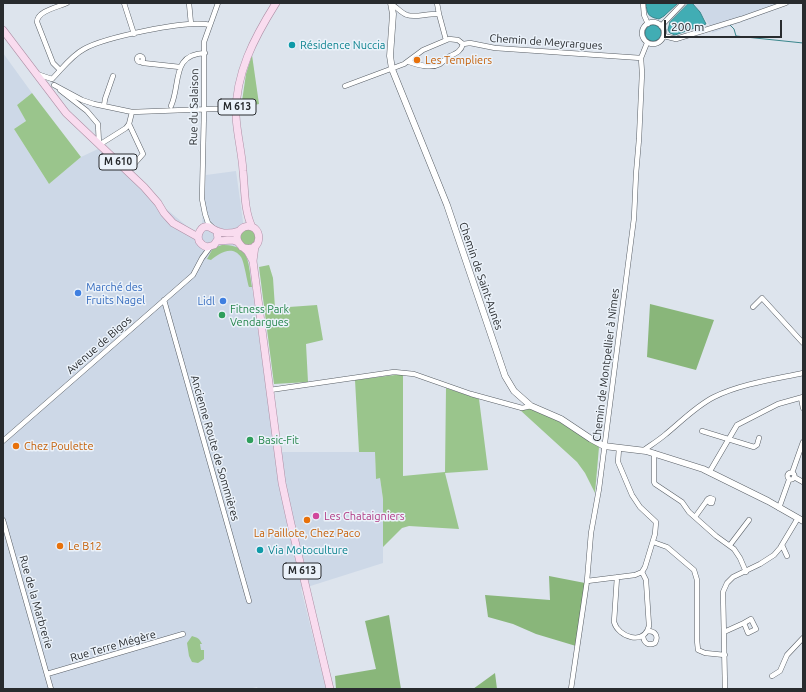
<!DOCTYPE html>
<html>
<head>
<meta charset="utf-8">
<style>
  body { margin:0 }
  #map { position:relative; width:806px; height:692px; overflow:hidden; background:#dde4ed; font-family:Ubuntu,sans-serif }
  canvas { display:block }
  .frame { position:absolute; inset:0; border:4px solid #282b2e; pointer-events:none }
  .scale { position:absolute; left:664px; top:20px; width:118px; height:18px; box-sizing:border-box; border:2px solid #282b2e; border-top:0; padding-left:5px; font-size:12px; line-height:14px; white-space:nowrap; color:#282b2e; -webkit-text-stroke:3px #ebf2fa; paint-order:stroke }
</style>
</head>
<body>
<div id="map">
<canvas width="806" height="692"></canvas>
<div class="frame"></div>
<div class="scale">200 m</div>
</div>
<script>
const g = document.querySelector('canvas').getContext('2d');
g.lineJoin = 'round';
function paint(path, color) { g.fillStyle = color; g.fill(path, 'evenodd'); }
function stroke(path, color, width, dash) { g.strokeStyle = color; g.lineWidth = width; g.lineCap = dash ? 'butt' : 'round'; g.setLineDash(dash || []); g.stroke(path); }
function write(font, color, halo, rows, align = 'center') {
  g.font = font + ' Ubuntu,sans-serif'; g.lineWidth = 3; g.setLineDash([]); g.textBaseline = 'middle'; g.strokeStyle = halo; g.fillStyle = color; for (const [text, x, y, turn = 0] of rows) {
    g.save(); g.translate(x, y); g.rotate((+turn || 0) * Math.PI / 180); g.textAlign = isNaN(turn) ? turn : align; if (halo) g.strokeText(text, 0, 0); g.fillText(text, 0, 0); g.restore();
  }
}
paint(new Path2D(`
  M693,3H793L712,33L710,26Z
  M3,53L32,93L17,105L26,121L14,129L49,184L81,157L98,149L127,176L201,238L206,175L236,171L275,452H375L376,478H380L383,499V563L301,589L326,689H258L257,687L248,689H3Z`), '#cdd8e7');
paint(new Path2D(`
  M252,55L259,104L241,108L246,74Z
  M32,93L81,157L49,184L14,129L26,121L17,105Z
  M240 237a8 8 0 1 1 16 0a8 8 0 1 1-16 0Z
  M222,245C251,244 248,264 252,287H249C247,281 244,261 241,257C232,244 218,254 211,260L207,259L213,248Z
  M269,265L273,278L275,308L317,305L323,340L306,344L308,382L274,384L259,267Z
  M403,374V476L445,472L446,388L479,399L488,470L445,473L459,529L409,526L402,528L383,547V499L380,478L376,479L375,452H359L355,380Z
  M530,409L558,421L599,447L595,493L585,473L577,462L520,410Z
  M192,636C198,638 199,638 202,644H200L201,650H204V659L198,663L192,662L189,656L187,643Z`), '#9ac58c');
paint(new Path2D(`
  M650,304L714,320L696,370L647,357Z
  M549,576L585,583L576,646L536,634L513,624L488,617L485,595L550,600Z
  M389,615L401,689H336L335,676L376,669L365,621Z
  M495,673L497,689H473Z`), '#89b67a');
const water = new Path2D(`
  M646,3H678L664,16L659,19C648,17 647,14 646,3Z
  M689,3H692L700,12L706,24L675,35L670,33L668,30L670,22Z
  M645 33a8 8 0 1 1 16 0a8 8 0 1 1-16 0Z`);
paint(water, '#41adb4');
stroke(water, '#3a868c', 1);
stroke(new Path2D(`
  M730,25L734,29L736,36L803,43`), '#3a868c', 1);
const street = new Path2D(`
  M124,3L134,34
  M189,3L191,24
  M437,3L439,14
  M643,3L644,15L648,24
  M391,4C397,7 401,13 407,15C415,18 429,13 439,14L446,40
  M642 33a11 11 0 1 1 22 0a11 11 0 1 1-22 0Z
  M661,26L683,3
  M664,36L676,39L741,19L786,3
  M137 59a3 3 0 1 1 6 0a3 3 0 1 1-6 0Z
  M141,62L143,63L180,67
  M409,62C418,65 431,69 440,64C444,61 446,58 450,56C457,53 461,51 463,44
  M60,70L53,63L37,22C37,11 58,7 67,3
  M37,74L52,79
  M52,79C62,69 71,56 84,49C103,38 188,19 210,25
  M54,85L82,100L94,104L132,112L237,108
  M345,86L404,64L423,50L449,39L458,40L463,44L470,43L495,48L641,58
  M60,90L87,111L98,124L99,144
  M104,106L105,99L113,76
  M171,106C181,84 171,54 205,53
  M99,145L126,128L129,124L132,112
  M128,171L143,154L129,124
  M212,227L208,223L205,214L202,199L204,110V42L218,3
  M164,300L249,601
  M753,307L762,298L803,343
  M270,390L394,372L414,374L471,394L522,408L531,406
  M801,398L803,408
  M702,431L754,447L757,445L759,438
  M3,441L193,275L202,258L211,246
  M644,450C651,445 659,440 666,434C682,421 696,406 714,397C740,384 775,379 803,373
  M654,453V482L655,484L682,502L689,512L716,536L734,549L740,558L746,572
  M710,471L737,425L778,404L803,397
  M787.5 476a3.5 3.5 0 1 1 7 0a3.5 3.5 0 1 1-7 0Z
  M792,473L803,442
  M794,477L803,482
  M779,508L789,480
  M695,517L708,499L710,498L713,499L712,503H710L707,500
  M3,520L51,689
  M653,542L667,547L694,570L697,580V640L698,650L705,653L725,655
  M730,545L749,520
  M782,545L787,556
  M617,577L614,622C618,637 644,646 649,626L646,580L642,572
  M587,581L635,575L642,572L645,567L655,534L656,522L640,507L632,495L618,462L619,448
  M724,632L744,623L748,633L756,629L751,619L744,623
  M643,636C644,644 649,646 655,643C659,636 655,631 648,631
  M47,674L183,634
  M772,676L780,671L787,655L803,638
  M571,689L587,581L591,533L599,489L634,218L636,174L639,139L642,73L641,58L647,43
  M725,689L723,592L727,583L733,577L760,564L774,555L780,548L798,518`);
const secondary = new Path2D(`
  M391,3L393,14L390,56L392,69L447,205L505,376L514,391L531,406L561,419L591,439L604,446L646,451L703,469L768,501L803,521`);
const primary = new Path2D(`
  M3,30L66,113L144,187L158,203L164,213L173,223L198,237
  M252,227C244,210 245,190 243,171C242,153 237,135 236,116C235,74 254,38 276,3
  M217,231L218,239L214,245L207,247C203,246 201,244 199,241C198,238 198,234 200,231C206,221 213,231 220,232C226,234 233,233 239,231
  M217,241L233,240L238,242
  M255,246L253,261L282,483L291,524L330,689
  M242,247C264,256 264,221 244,227C240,229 237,233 237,237C237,245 244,247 248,252C250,255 251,258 253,261`);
stroke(street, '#595f66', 5.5);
stroke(secondary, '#595f66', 7);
stroke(primary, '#ad8fa5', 8);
stroke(street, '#fff', 4.5);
stroke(secondary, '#fff', 6);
stroke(primary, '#f9dcef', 7);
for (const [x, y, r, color] of [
  [292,45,4,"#0f9aa8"],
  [417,60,4,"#e8710a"],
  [78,293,4,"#3f7fe0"],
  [223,301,4,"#3f7fe0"],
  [222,315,4,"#2e9e5b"],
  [250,440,4,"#2e9e5b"],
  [16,446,4,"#e8710a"],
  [316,516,4,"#d1479c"],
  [307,520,4,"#e8710a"],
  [60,546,4,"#e8710a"],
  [260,550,4,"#0f9aa8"]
]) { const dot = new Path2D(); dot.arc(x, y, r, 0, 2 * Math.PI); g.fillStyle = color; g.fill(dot); stroke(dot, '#ebf2fa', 1.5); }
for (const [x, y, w] of [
  [237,107,38],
  [118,162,38],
  [302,571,38]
]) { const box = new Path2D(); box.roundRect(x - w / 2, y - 8, w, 16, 3); g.fillStyle = '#ebf2fa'; g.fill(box); stroke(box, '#282b2e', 1); }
write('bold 10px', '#282b2e', null, [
  ["M 613",237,107],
  ["M 610",118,162],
  ["M 613",302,571]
]);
write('11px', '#282b2e', '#ebf2fa', [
  ["Chemin de Meyrargues",546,42,4],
  ["Rue du Salaison",194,107,-89],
  ["Chemin de Saint-Aunès",481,276,71],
  ["Avenue de Bigos",99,345,-41],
  ["Chemin de Montpellier à Nîmes",606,365,-83],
  ["Ancienne Route de Sommières",215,448,74],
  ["Rue de la Marbrerie",36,602,74],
  ["Rue Terre Mégère",113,646,-16]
]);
write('11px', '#0d838f', '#ebf2fa', [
  ["Résidence Nuccia",300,45],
  ["Via Motoculture",268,550]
], 'left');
write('11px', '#c56008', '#ebf2fa', [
  ["Les Templiers",425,60],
  ["Chez Poulette",24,446],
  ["La Paillote, Chez Paco",307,533,"center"],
  ["Le B12",68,546]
], 'left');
write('11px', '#366cbe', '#ebf2fa', [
  ["Marché des",86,287],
  ["Fruits Nagel",86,300],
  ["Lidl",215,301,"right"]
], 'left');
write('11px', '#27864d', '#ebf2fa', [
  ["Fitness Park",230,309],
  ["Vendargues",230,322],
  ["Basic-Fit",258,440]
], 'left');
write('11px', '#b23c85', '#ebf2fa', [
  ["Les Chataigniers",324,516]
], 'left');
</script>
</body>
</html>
